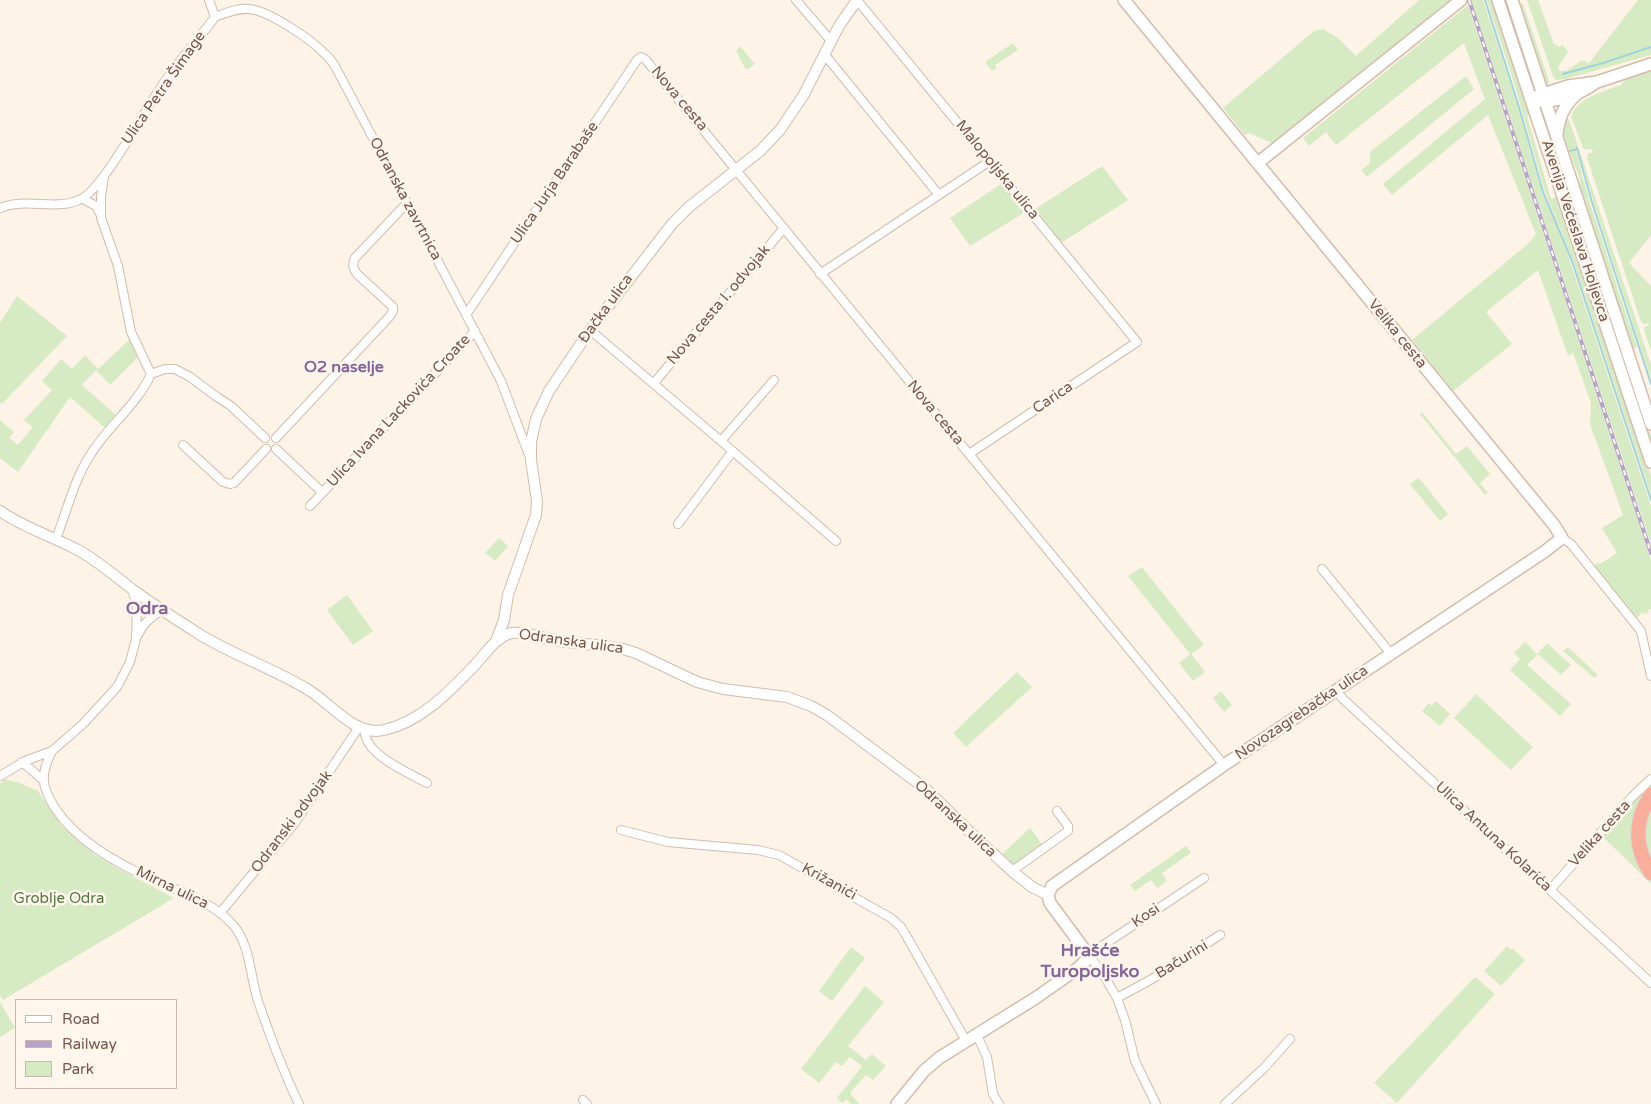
<!DOCTYPE html>
<html>
<head>
<meta charset="utf-8">
<style>
  body { margin:0 }
  #map { position:relative; width:1651px; height:1104px; overflow:hidden; background:#fdf3e6; font-family:"Varela Round",sans-serif }
  canvas { display:block }
  .legend { position:absolute; left:15px; top:999px; width:162px; height:90px; box-sizing:border-box; background:#fff7ed; border:1px solid #c9b7ac; margin:0; padding:6px 9px; list-style:none; font-size:15px; color:#78574a }
  .legend li { display:flex; align-items:center; gap:10px; height:25px }
  .legend b { width:25px; border:1px solid #c9b7ac }
</style>
</head>
<body>
<div id="map">
<canvas width="1651" height="1104"></canvas>
<ul class="legend">
<li><b style="height:6px;background:#fff"></b>Road</li>
<li><b style="height:6px;background:#b5a4c8"></b>Railway</li>
<li><b style="height:14px;background:#d6ebc4"></b>Park</li>
</ul>
</div>
<script>
const g = document.querySelector('canvas').getContext('2d');
g.lineJoin = 'round';
function paint(path, color) { g.fillStyle = color; g.fill(path, 'evenodd'); }
function stroke(path, color, width, dash) { g.strokeStyle = color; g.lineWidth = width; g.lineCap = dash ? 'butt' : 'round'; g.setLineDash(dash || []); g.stroke(path); }
function write(font, color, halo, rows, align = 'center') {
  g.font = font + ' "Varela Round",sans-serif'; g.lineWidth = 5; g.setLineDash([]); g.textBaseline = 'middle'; g.strokeStyle = halo; g.fillStyle = color; for (const [text, x, y, turn = 0] of rows) {
    g.save(); g.translate(x, y); g.rotate((+turn || 0) * Math.PI / 180); g.textAlign = isNaN(turn) ? turn : align; if (halo) g.strokeText(text, 0, 0); g.fillText(text, 0, 0); g.restore();
  }
}
paint(new Path2D(`
  M1419,0H1451L1272,143L1249,133L1245,135L1223,108L1314,31L1323,29L1338,38L1356,56Z
  M1471,0H1483L1518,107L1542,193L1563,240L1647,494L1651,506V544Z
  M1487,0H1493L1512,59L1511,60H1513L1520,84L1519,85L1521,84L1531,114L1527,116L1551,199L1556,197L1564,213L1572,238L1571,239H1573L1579,258L1577,259L1579,258L1587,282L1585,283H1587L1595,307L1594,308H1596L1603,332L1602,333H1604L1611,357L1610,358L1612,357L1620,381L1618,383L1620,382L1628,406L1626,407L1628,406L1636,431L1634,432H1637L1644,456L1642,457H1645L1651,476V495L1573,260L1545,192L1515,86Z
  M1527,0H1538L1554,44L1559,47L1563,45L1568,52L1558,67L1560,71H1566L1582,60L1589,63L1638,0H1651V55L1565,79L1556,80L1553,76Z
  M1520,3L1523,4L1549,81L1548,85L1544,82L1530,41Z
  M1468,5L1651,560V609H1649L1647,614L1642,613L1637,618L1593,566L1598,562L1600,564L1617,553L1602,528L1623,515L1590,424L1591,403L1573,353L1568,356L1538,270L1486,312L1512,344L1453,391L1412,340L1529,243L1536,234L1488,115L1392,195L1383,184L1485,99L1464,43L1336,145L1326,132L1309,146L1303,138Z
  M1013,43L1018,50L995,65L997,68L992,71L985,62Z
  M740,46L755,64L746,70L736,51Z
  M1651,70V235L1629,263L1651,286V351L1644,330L1645,327L1649,325L1648,323L1644,324L1641,322L1587,158L1588,154L1593,152L1592,149L1584,150L1571,117C1575,98 1606,91 1623,84L1622,82L1640,72Z
  M1466,76L1474,89L1367,177L1361,170L1370,163V152Z
  M1546,117L1651,436V449L1542,118Z
  M1563,117H1567L1570,122L1651,365V379L1591,194L1578,148H1575L1574,150H1576L1582,174L1580,175H1582L1589,199L1587,200H1589L1607,254L1605,255H1607L1629,323L1627,325L1630,324L1637,347L1632,349L1624,327L1625,325H1624L1616,303L1617,301H1616L1608,280L1610,279H1608L1601,257L1602,256H1601L1592,231L1594,230L1585,201H1583L1579,176L1570,154L1571,151H1569L1562,129Z
  M1102,166L1128,200L1061,243L1035,209Z
  M1004,182L1027,211L970,246L950,218Z
  M17,296L67,336L2,404L0,402V323Z
  M131,338L140,355L110,385L96,370L82,385L116,415L105,428L70,397L18,472L0,458V420L14,432L9,438L18,445L33,427L24,420L52,390L42,381L61,359L72,369L85,355L98,369Z
  M1422,412L1456,454L1467,446L1490,474L1480,483L1488,493L1485,495L1420,414Z
  M1419,478L1448,514L1440,521L1410,484Z
  M499,538L508,546L495,561L485,553Z
  M1142,567L1204,645L1191,654L1205,672L1193,681L1179,663L1190,654L1128,576Z
  M347,595L373,631L353,645L327,610Z
  M1525,642L1537,654L1547,643L1571,665L1561,675L1538,654L1527,665L1571,704L1560,716L1510,670L1520,659L1514,653Z
  M1568,647L1598,675L1594,678L1563,651Z
  M1017,672L1032,687L966,747L953,733Z
  M1221,691L1232,705L1224,712L1213,698Z
  M1476,694L1533,747L1511,770L1454,718Z
  M1436,701L1450,714L1440,726L1422,711L1429,703L1432,706Z
  M4,779L20,783L38,791L62,826L93,853L115,867L174,898L3,1000L0,995V784Z
  M1651,782V884L1601,835Z
  M1030,828L1043,846L1014,865L1001,855Z
  M1186,846L1191,853L1162,873L1167,881L1157,888L1151,880L1135,891L1130,885Z
  M1507,946L1510,949H1513L1525,960L1501,986L1484,971Z
  M851,947L865,958L832,1001L819,991Z
  M1475,977L1495,994L1397,1103L1374,1083Z
  M865,986L884,1002L848,1046L866,1060L872,1054L886,1066L873,1080L866,1075L850,1093L859,1104H851L846,1099L843,1103L837,1098L862,1066L850,1057L842,1066L836,1062L819,1083L801,1069Z
  M0,1002L15,1028L0,1037Z`), '#d6ebc4');
stroke(new Path2D(`
  M1485,0L1519,107L1543,192L1572,261L1651,500
  M1563,74L1603,63L1651,47
  M1577,148L1591,199L1651,384
  M1570,151L1577,149`), '#a0d4da', 2);
const minor = new Path2D(`
  M209,0L215,17
  M796,0L831,41
  M857,0L1137,342L969,454
  M215,17C226,13 237,8 249,9C268,10 312,40 325,54C329,57 332,62 335,66L501,381L529,455
  M825,55L939,195
  M104,176L101,197V218L118,266L131,332L151,374
  M83,199L96,206L101,215
  M0,208C26,197 54,211 79,200C101,192 144,112 159,90C176,64 197,41 215,17
  M820,274L990,161
  M466,315L637,60L641,57L645,59L1224,765
  M590,330L721,441L836,541
  M654,383L784,228
  M276,438L390,316L393,311V307L357,274C353,268 352,265 355,258L407,203
  M721,441L774,380
  M183,445L223,482L230,484L234,483L266,449
  M276,449L322,492
  M310,506L475,331
  M678,524L732,452
  M1562,538L1571,544L1641,631L1651,676
  M56,539C67,511 74,479 91,454C108,426 137,405 151,374L165,369H175L190,377L217,397L231,406L265,438
  M1322,569L1391,654
  M138,635C143,623 151,616 163,610
  M1336,691L1343,699L1651,983
  M365,730C363,754 409,773 427,783
  M52,751C40,775 41,786 55,808C78,843 121,866 159,882C186,894 214,903 234,926C251,947 250,977 258,1001C270,1036 283,1071 299,1104
  M21,763L27,766L43,780
  M0,776L25,761L52,751L83,724L117,687L130,662L136,639L137,605L132,589
  M621,830L668,842L758,850L779,855L891,918L901,927L907,937L966,1041
  M1012,871L1068,831V826L1057,811
  M1550,890L1632,797L1651,779
  M220,913L294,824L359,727
  M1117,998L1152,979L1220,935
  M977,1035L987,1057L993,1094L999,1104
  M583,1100L587,1104
  M1156,1104L1135,1061L1125,1020L1117,998L1103,974L1090,957L1099,948L1204,878
  M1225,1104L1264,1068L1290,1039`);
const tertiary = new Path2D(`
  M0,511C24,528 52,536 78,550C98,561 115,576 133,590C154,605 177,620 199,634C233,655 272,668 307,689C330,702 354,737 384,730C421,722 450,691 475,665C486,653 495,638 511,633C521,631 548,639 560,641C581,644 602,645 623,649L636,653L697,682L723,689L787,697L811,706L827,715L927,790L976,838L1012,871L1032,887L1048,895
  M496,641L504,620L508,595L536,515L537,501L531,460V442L536,419L549,391L590,330L672,224L689,207L760,151L780,130L803,96L839,26L857,0`);
const secondary = new Path2D(`
  M1498,0L1651,462
  M1512,0L1651,424
  M1537,96L1568,86L1597,82L1651,64
  M1538,101C1555,103 1581,94 1595,83
  M1557,134C1559,117 1564,105 1577,94
  M1259,162L1461,0
  M897,1104L924,1071L939,1058L1034,999L1077,969L1090,957L1050,903L1048,895L1052,886L1224,765L1544,552L1562,538L1554,525C1410,350 1268,174 1124,0`);
const motorway = new Path2D(`
  M1651,795C1634,820 1634,848 1651,873`);
stroke(minor, '#d2bcae', 10);
stroke(tertiary, '#d2bcae', 12);
stroke(secondary, '#d5bbac', 14);
stroke(motorway, '#dcd3d0', 16);
stroke(minor, '#fff', 8);
stroke(tertiary, '#fff', 10);
stroke(secondary, '#fff', 11);
stroke(motorway, '#f9ae9c', 14);
const rail = new Path2D(`
  M1469,0L1651,553`);
stroke(rail, '#b5a4c8', 4);
stroke(rail, '#fff7ed', 2, [5.5]);
write('15px', '#78574a', '#fff7ed', [
  ["Ulica Petra Šimage",164,88,-55],
  ["Nova cesta",679,99,50],
  ["Malopoljska ulica",997,170,51],
  ["Ulica Jurja Barabaše",555,183,-56],
  ["Odranska zavrtnica",405,199,62],
  ["Avenija Većeslava Holjevca",1575,231,72],
  ["Nova cesta I. odvojak",719,305,-50],
  ["Đačka ulica",606,309,-54],
  ["Velika cesta",1397,334,51],
  ["Carica",1053,398,-34],
  ["Ulica Ivana Lackovića Croate",399,411,-47],
  ["Nova cesta",935,413,50],
  ["Odranska ulica",571,642,8],
  ["Novozagrebačka ulica",1302,713,-34],
  ["Odranska ulica",955,819,43],
  ["Odranski odvojak",292,822,-53],
  ["Velika cesta",1600,834,-48],
  ["Ulica Antuna Kolarića",1493,837,43],
  ["Križanići",829,882,29],
  ["Mirna ulica",172,888,26],
  ["Kosi",1146,916,-34],
  ["Bačurini",1182,960,-32]
]);
write('15px', '#52783f', '#fff7ed', [
  ["Groblje Odra",59,899]
]);
write('bold 16px', '#86659b', '#fff7ed', [
  ["O2 naselje",344,368]
]);
write('bold 18px', '#86659b', '#fff7ed', [
  ["Odra",147,609],
  ["Hrašće",1090,951],
  ["Turopoljsko",1090,972]
]);
</script>
</body>
</html>
